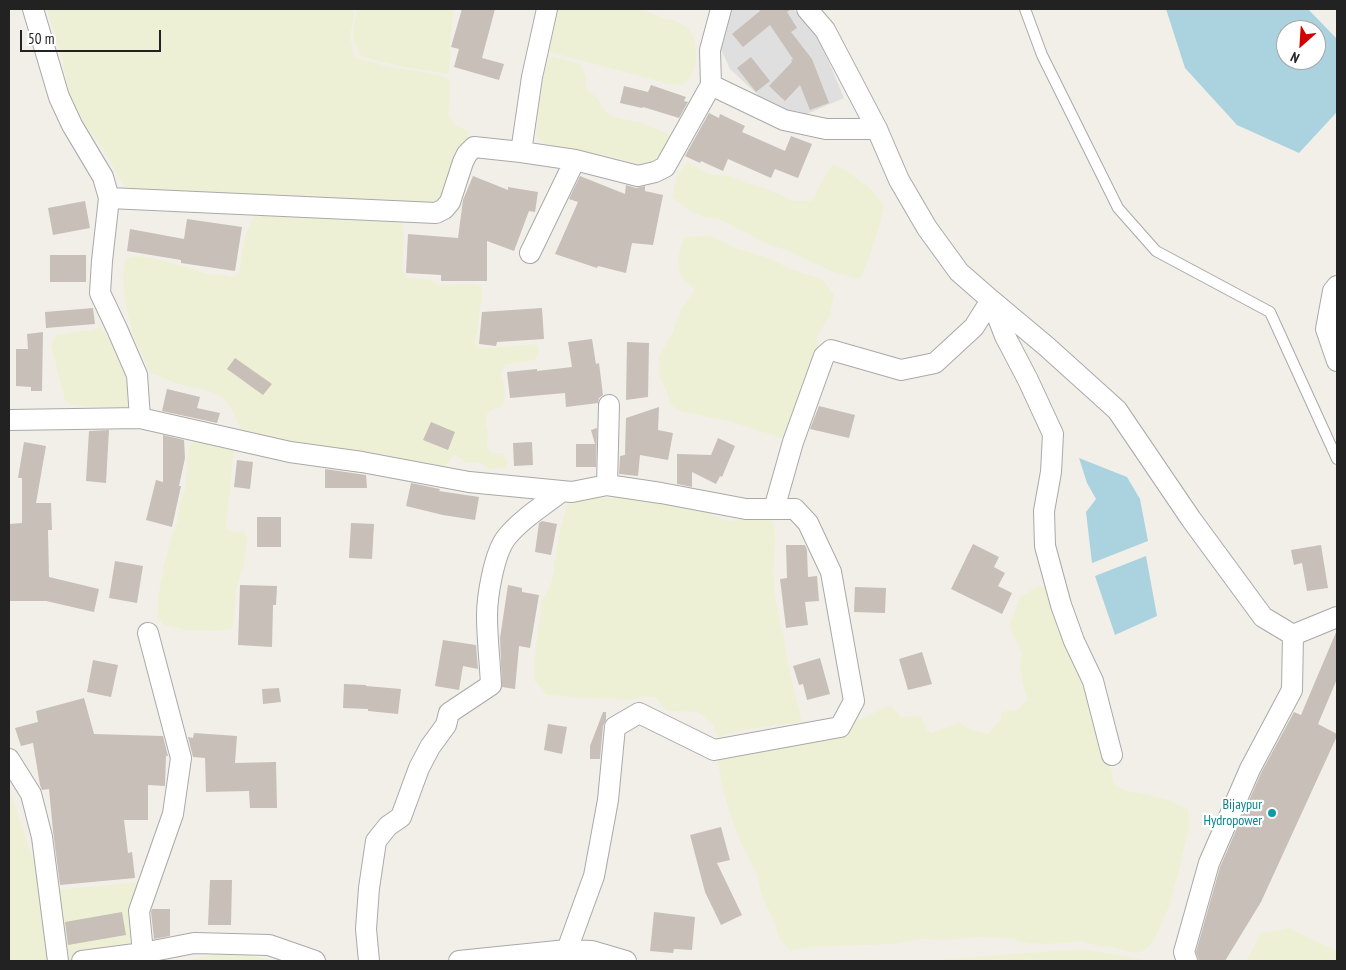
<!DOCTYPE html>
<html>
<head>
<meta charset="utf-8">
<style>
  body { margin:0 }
  #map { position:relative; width:1346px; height:970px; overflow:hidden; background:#f2efe9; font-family:"PT Sans Narrow",sans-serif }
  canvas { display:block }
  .frame { position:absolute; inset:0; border:10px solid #222; pointer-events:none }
  .north { position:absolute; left:1276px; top:20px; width:50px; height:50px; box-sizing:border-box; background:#fff; border:1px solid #a7a7a7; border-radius:50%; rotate:206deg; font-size:14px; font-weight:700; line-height:20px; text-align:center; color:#222 }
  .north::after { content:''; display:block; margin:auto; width:18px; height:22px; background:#d40000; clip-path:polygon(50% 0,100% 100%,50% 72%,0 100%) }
  .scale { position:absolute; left:20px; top:30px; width:141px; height:22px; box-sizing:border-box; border:2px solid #222; border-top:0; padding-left:6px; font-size:15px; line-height:18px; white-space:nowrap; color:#222; -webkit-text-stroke:4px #fff; paint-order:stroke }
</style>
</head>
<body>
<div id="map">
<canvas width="1346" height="970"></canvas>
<div class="frame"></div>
<div class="north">N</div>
<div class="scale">50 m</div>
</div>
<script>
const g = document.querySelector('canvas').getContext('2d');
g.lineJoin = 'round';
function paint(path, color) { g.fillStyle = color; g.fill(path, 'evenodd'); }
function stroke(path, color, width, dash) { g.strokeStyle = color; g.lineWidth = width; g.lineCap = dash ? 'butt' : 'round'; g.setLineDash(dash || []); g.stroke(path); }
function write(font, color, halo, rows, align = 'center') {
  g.font = font + ' "PT Sans Narrow",sans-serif'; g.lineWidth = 4.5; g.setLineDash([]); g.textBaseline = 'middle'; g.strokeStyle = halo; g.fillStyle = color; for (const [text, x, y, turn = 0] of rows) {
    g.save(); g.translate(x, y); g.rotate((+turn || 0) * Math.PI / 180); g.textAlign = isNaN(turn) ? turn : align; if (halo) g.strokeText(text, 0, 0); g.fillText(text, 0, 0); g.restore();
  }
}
paint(new Path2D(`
  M731,9H793L818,36L844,98L802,116L759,96L730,69L719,45Z`), '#e0dfdf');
paint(new Path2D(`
  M47,9H355L350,36L354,57L389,67L437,74L449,80L450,100L448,114L455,125L469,131L465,144L443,205L131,195L119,178L107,155L74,110L66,79L63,60Z
  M357,9H454L449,48L451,53L448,74L399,66L360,56L353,37Z
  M553,9H642L665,19L675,20L689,29L694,38L696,49V60L694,69L690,78L683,85L669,84L550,52L545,48Z
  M552,56L580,64L586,76V87L597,98L603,108L609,114L621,119L643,123L668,134L675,141L667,157L643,166L610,156L567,149L544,143L536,136L539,104L545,61Z
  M688,162L709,174L729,176L746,183L770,190L793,201H812L822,180L833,164L847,171L871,189L884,205L880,224L869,259L860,279L833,272L786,250L765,243L721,220L703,217L685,208L673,197L677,175Z
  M259,210L397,216L402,223L404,237L402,270L408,278H419L430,280L439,285L464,284L477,285L482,288V296L475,344L480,348H487L537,344L539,352L535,360L505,365L501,374L504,383L505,401L502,407L493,409L487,414L486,423L488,432L487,441V448L491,453H504L508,463L505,468L491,469L478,462L467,463L454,455L445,466L432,470L333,455L242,432L230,406L222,397L205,390L178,384L150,373L134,338L125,303L123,278L124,264L126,258L138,256L163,260L208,274L225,275L234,277L239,272L245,237L254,216Z
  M712,236L733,247L766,257L791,269L823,280L834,294L830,315L817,337L818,345L813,361L785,439L729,421L679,411L670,404L667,393L659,376V356L672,334L680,310L695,290L680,276L678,258L684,237Z
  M100,327L107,336L130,386L131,407H100L72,405L65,400L51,345L56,335L79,331H91Z
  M194,442H207L234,448L226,528L234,533L243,531L248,538L243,568L236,590L234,622L232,629L214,631L187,630L164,625L157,617L158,597L164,565L168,548L178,519L180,503L185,490L187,474V457L189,447Z
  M580,495L598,498L626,497L684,507L708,513L728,521L746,519L772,520L775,532V549L773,567L775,595L781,628L784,636L788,664L802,722L743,730L718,737L712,723L698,712L667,711L655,697H640L627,700L596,698L584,699L563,696L547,695L534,680V663L542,600L548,590L552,580L560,531L568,502Z
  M1038,586L1049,587L1089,686L1110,764L1114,784L1127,791L1146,794L1173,802L1188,810L1190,825L1185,844L1180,866L1170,904L1155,938L1146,950L1136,953L1110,947L1098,946L1082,941L1066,943L1047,944L1029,943L1012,939L1000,938L975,937L950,940L921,939L894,944L812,947L790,951L779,938L772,917L762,897L757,874L742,846L733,822L722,787L717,758L836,731L882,709L891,706L901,717L921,716L927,730L931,733L960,722L968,729L988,734L1001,719V712L1018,709L1028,700L1022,681L1020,665L1022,653L1013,635L1010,624L1020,597Z
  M9,789L44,891L139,882L132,961H9Z
  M1289,928L1337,951V961H1246L1261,933Z
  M1084,949L1146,960L926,961L999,955Z
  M233,951L274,961H182Z`), '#eef0d5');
paint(new Path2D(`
  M1166,9H1308L1337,39V108L1336,113L1299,153L1237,125L1185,68ZM1286,30H1316V60H1286Z
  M1079,458L1127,477L1140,499L1148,541L1092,563L1086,512L1096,499L1087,483Z
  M1146,556L1157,616L1115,635L1095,576Z`), '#aad3df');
paint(new Path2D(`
  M462,9H495L482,58L504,64L499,80L454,67L459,49L451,47Z
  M759,9H791L787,12L797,28L791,32L812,59L829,103L810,110L800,85L785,101L769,86L792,62L791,60L793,59L770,25L743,47L732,34L760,11Z
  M751,57L770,81L756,92L737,68Z
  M651,85L686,97L684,101L688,102L679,118L643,107L642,108L620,103L624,86L648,92Z
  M709,113L719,118L720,114L745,126L742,132L785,151L791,136L812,144L798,178L775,169L771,178L728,159L723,171L701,161L700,163L685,156Z
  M473,176L508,190V187L538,192L535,212L529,211L514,251L487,241V281H441V275L406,273L408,234L458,238L463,200Z
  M580,176L625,194L626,185L636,188L645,186V191L663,195L653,245L632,243L626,273L598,266L597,268L555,254L578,202L569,199Z
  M85,201L90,228L53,235L48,208Z
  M187,219L242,227L235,271L181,263V260L127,251L130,229L184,239Z
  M50,255H86V282H50Z
  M93,308L95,324L46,328L45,312Z
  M542,308L544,339L497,342L496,346L479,344L482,312Z
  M43,332L42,391H31V387L16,386V349H28L27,334Z
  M592,339L596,364L599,363L603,395L599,398L598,403L566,407L565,393L510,398L507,372L537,369V371L572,367L568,342Z
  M627,342L649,343L648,397L626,400Z
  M235,358L272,384L263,395L227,369Z
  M167,389L200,397L197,408L220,413L217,423L162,411Z
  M819,406L855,415L849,438L810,429Z
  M659,407L658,430L673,433L668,460L640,455L638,476L619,474L620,456L625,455L626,418Z
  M431,422L455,432L448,450L423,440Z
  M597,428L596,467H576V444H595L591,430Z
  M109,430L106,483L86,481L89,431Z
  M163,435L184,440L185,458L179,486H181L172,527L146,520L156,480L163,482Z
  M718,438L735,446L722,477L720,476L716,484L692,472V487L677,484V454L711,455Z
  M24,442L46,446L36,503H51L52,530H48L49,577L99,589L94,612L46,601H9V524L22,523V478H18Z
  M532,442L533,465L514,466L513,443Z
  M237,460L253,462L250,489L234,487Z
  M325,469L366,475L367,488H325Z
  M411,483L440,489L439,491L479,497L475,520L443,515L406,506Z
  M257,517H281V547H257Z
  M542,521L557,524L551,555L535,552L539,523Z
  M351,523L374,524L372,559L349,558Z
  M973,544L999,557L994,567L1005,573L998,586L1012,593L1002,614L951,589Z
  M786,545H805L807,550L808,577L817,576L819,601L805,602L808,625L786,628L780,579L787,578Z
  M1321,545L1328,588L1307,591L1302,563L1294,565L1291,550Z
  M115,561L143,566L137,603L109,598Z
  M240,585L277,586L276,605H273L272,647L238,645Z
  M508,585L522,588V592L539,595L530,648L519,646L515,689L502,687L500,638Z
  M855,587L886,588L885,613L854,612Z
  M1337,630V679L1318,724L1337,734V736L1261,902L1225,961H1199L1196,952L1220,867L1261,773L1294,712L1301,715Z
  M443,640L476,645L478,669L463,666L459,690L435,686Z
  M922,652L932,684L908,690L899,659Z
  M820,658L830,694L807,700L803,684L799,685L793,666Z
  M93,660L118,665L111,697L87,692Z
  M344,684L366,685V686L401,689L398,714L368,711V709L343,708Z
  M279,688L281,702L263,704L262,689Z
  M84,698L94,734L163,736L168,756H166L165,784V786L148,785V820H124L128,853L132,852L135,878L60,885L53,831L49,789L42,790L40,785L33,743L21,746L15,728L38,722L36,711Z
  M603,712H606V720L603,726L600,759H590V746Z
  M548,724L567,727L562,754L544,750Z
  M194,733L237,736L235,763L276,762L277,808H250L249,791L206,792L205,758L193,757L188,737L193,738Z
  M721,827L730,860L717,863L742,915L721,925L705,892L690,835Z
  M210,880H232L231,925H208Z
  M152,909H170V936L154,939L151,912Z
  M122,912L126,935L68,945L65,922Z
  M654,912L695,917L692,950L674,949L673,953L650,951Z`), '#c7bfb8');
const lane = new Path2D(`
  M1025,9L1042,55L1118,208L1156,251L1270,312L1337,459`);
const street = new Path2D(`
  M547,9L532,77L521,152L575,160L638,176L655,172L665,167L711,85L710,50L721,9
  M807,9L825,30L877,129L899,180L927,228L959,272L991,300L1005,336L1028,380L1053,434L1051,472L1044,511L1045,546L1061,605L1074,641L1093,681L1112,755
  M711,85L784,120L826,129H877
  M109,198L436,213L444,209L450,202L463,162L467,154L474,147L521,152
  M530,253L575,160
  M1337,286L1333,291L1326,329L1337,361
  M140,418L290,452L362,462L469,482L572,492L607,485L661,493L746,509H795L808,523L831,572L854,701L840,727L714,750L639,713L615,727L608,800L594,876L567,950L459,961
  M9,420L140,418L137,375L117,329L100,293L102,261L109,198L103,177L72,125L59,97L33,9
  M607,485L609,405
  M774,509L793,442L824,356L831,350L901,370L935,363L974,327L991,300L1046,346L1117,410L1191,519L1263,617L1293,635L1337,617
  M148,633L181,758L173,814L139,911L143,953L194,943L269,945L315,961
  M9,759L31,794L42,837L58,961
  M567,950L592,951L626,961
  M82,961L143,953
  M369,961L366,929L369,888L376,841L388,826L401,817L419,768L430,747L446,725L449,713L491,685C490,662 487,639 487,616C487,596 494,554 506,538C520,520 544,505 562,491
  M1187,961L1184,952L1209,863L1250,769L1292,690L1293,635`);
stroke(lane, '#a9a9a9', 12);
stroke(street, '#a9a9a9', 22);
stroke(lane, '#fff', 10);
stroke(street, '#fff', 20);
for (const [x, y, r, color] of [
  [1272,813,5,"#0f9aa8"]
]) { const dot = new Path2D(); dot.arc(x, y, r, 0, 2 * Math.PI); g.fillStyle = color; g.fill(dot); stroke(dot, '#fff', 2); }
write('14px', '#0d838f', '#fff', [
  ["Bijaypur",1262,805],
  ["Hydropower",1262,821]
], 'right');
</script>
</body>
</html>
